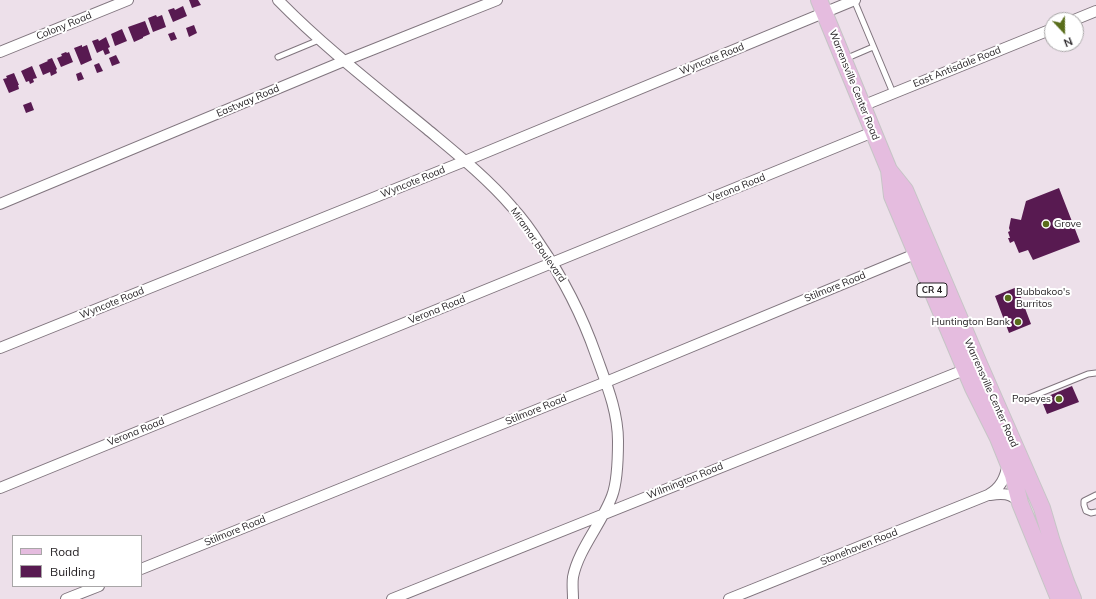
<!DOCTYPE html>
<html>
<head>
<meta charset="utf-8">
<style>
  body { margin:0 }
  #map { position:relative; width:1096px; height:599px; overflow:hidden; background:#ede0ea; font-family:Mulish,sans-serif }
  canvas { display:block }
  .legend { position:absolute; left:12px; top:535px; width:130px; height:52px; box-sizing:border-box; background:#fff; border:1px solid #a8a6a7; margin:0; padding:5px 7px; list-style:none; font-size:12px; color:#252124 }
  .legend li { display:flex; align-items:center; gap:8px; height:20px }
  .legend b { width:20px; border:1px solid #a8a6a7 }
  .north { position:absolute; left:1044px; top:12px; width:40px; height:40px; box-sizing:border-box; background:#fff; border:1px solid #a8a6a7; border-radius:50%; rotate:158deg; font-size:11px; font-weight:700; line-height:16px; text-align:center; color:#252124 }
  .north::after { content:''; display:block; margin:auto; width:14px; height:18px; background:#596d1b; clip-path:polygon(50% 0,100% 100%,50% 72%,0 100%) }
</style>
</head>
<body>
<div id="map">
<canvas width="1096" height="599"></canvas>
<ul class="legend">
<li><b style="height:5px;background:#e5bcdf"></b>Road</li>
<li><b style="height:11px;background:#581a51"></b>Building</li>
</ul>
<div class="north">N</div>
</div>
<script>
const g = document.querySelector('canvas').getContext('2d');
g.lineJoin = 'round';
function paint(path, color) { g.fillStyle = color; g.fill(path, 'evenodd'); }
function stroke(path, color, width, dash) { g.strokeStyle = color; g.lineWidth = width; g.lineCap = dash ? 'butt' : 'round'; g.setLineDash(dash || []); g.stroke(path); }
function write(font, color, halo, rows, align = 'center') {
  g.font = font + ' Mulish,sans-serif'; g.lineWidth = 4; g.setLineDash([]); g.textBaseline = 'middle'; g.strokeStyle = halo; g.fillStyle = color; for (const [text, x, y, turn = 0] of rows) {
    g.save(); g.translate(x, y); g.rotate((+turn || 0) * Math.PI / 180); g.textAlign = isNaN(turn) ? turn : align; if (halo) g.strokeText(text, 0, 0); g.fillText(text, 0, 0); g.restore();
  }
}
paint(new Path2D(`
  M189,0H198L201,5L192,8Z
  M183,6L187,16L173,22L168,10L174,8L175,10Z
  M156,15L157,17L162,15L166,27L153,32L148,18Z
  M145,21L150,34L143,37V38L134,42L128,27Z
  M194,25L197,33L189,37L186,28Z
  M122,29L127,41L115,46L111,34Z
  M174,32L177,39L171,41L168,34Z
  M106,37L110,47L108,48L110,53L105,55L103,50L97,53L92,41L98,39L99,41Z
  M82,45V47L87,45L92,60L81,65L74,48Z
  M66,52L67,53L69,52L73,62L61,67L57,58L62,56L61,54Z
  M116,55L120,63L112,66L109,58Z
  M52,58L57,69L56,70L57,73L51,76L50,72L43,75L39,65L48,61L47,60Z
  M99,63L103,71L97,73L94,65Z
  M32,66L37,78L33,79L34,82L30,84L29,81L26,82L21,71Z
  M81,72L84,79L78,81L76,74Z
  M14,73L19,85H18L19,89L9,93L3,79L7,78L6,76Z
  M31,102L34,110L26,113L23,105Z
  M1059,188L1080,242L1033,260L1028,250L1019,253L1014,241L1010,243L1008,238H1010L1008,232L1010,231L1009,228L1011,218L1021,220L1026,201Z
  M1017,287L1031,324L1009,333L995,296Z
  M1072,386L1079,402L1047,414L1041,399Z`), '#581a51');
const service = new Path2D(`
  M854,0L893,93
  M278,57L319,40
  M845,59L873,47
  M1026,399L1088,374L1096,373
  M1096,495L1084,501V505L1086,511L1091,513L1096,512`);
const minor = new Path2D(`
  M278,0C324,47 376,87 427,129C457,154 487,178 512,207C522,218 531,230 539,243C563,278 582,315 596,355C606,383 618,411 618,441C618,456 617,483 612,496C602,523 578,550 573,577C572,584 573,592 573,599
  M1074,20L1096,11
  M0,52L128,0
  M862,106L1052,29
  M0,204L344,61L497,0
  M0,348L465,161L855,0
  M0,488L873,132
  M990,495C1002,493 1011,493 1019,502
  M141,569L606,382L920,252
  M66,599L99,586
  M392,599L969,368
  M729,599L988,495C1001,488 1005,478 1008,464`);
const primary = new Path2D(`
  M819,0L889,170L905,190L979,364L1042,508L1052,542L1066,582L1073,599
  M889,170L892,196L973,388L998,438L1013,475L1020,503L1059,599`);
stroke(service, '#80757e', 7);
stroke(minor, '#80757e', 12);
stroke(primary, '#c6c5c6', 18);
stroke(service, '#fff', 5);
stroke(minor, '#fff', 10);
stroke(primary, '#e5bcdf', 16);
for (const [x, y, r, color] of [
  [1046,224,4,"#596d1b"],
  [1008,298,4,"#596d1b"],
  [1018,322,4,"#596d1b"],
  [1059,399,4,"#596d1b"]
]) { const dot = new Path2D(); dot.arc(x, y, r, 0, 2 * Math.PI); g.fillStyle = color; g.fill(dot); stroke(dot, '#fff', 1.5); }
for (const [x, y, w] of [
  [932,290,30]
]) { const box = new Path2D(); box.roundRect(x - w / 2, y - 7, w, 14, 3); g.fillStyle = '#fff'; g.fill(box); stroke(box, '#252124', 1); }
write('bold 9px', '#252124', null, [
  ["CR 4",932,290]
]);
write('10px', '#252124', '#fff', [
  ["Colony Road",64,26,-22],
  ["Wyncote Road",712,59,-22],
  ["East Antisdale Road",957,67,-22],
  ["Warrensville Center Road",854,85,68],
  ["Eastway Road",248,101,-23],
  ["Wyncote Road",413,182,-22],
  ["Verona Road",737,188,-22],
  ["Miramar Boulevard",538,245,55],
  ["Stilmore Road",835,287,-22],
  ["Wyncote Road",112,303,-22],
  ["Verona Road",437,310,-22],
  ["Warrensville Center Road",991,393,66],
  ["Stilmore Road",536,410,-22],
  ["Verona Road",136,432,-22],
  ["Wilmington Road",685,481,-22],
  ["Stilmore Road",235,531,-22],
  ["Stonehaven Road",859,547,-22]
]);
write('10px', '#252124', '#fff', [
  ["Grove",1054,224],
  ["Bubbakoo's",1016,292],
  ["Burritos",1016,304],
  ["Huntington Bank",1010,322,"right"],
  ["Popeyes",1051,399,"right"]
], 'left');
</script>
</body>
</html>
